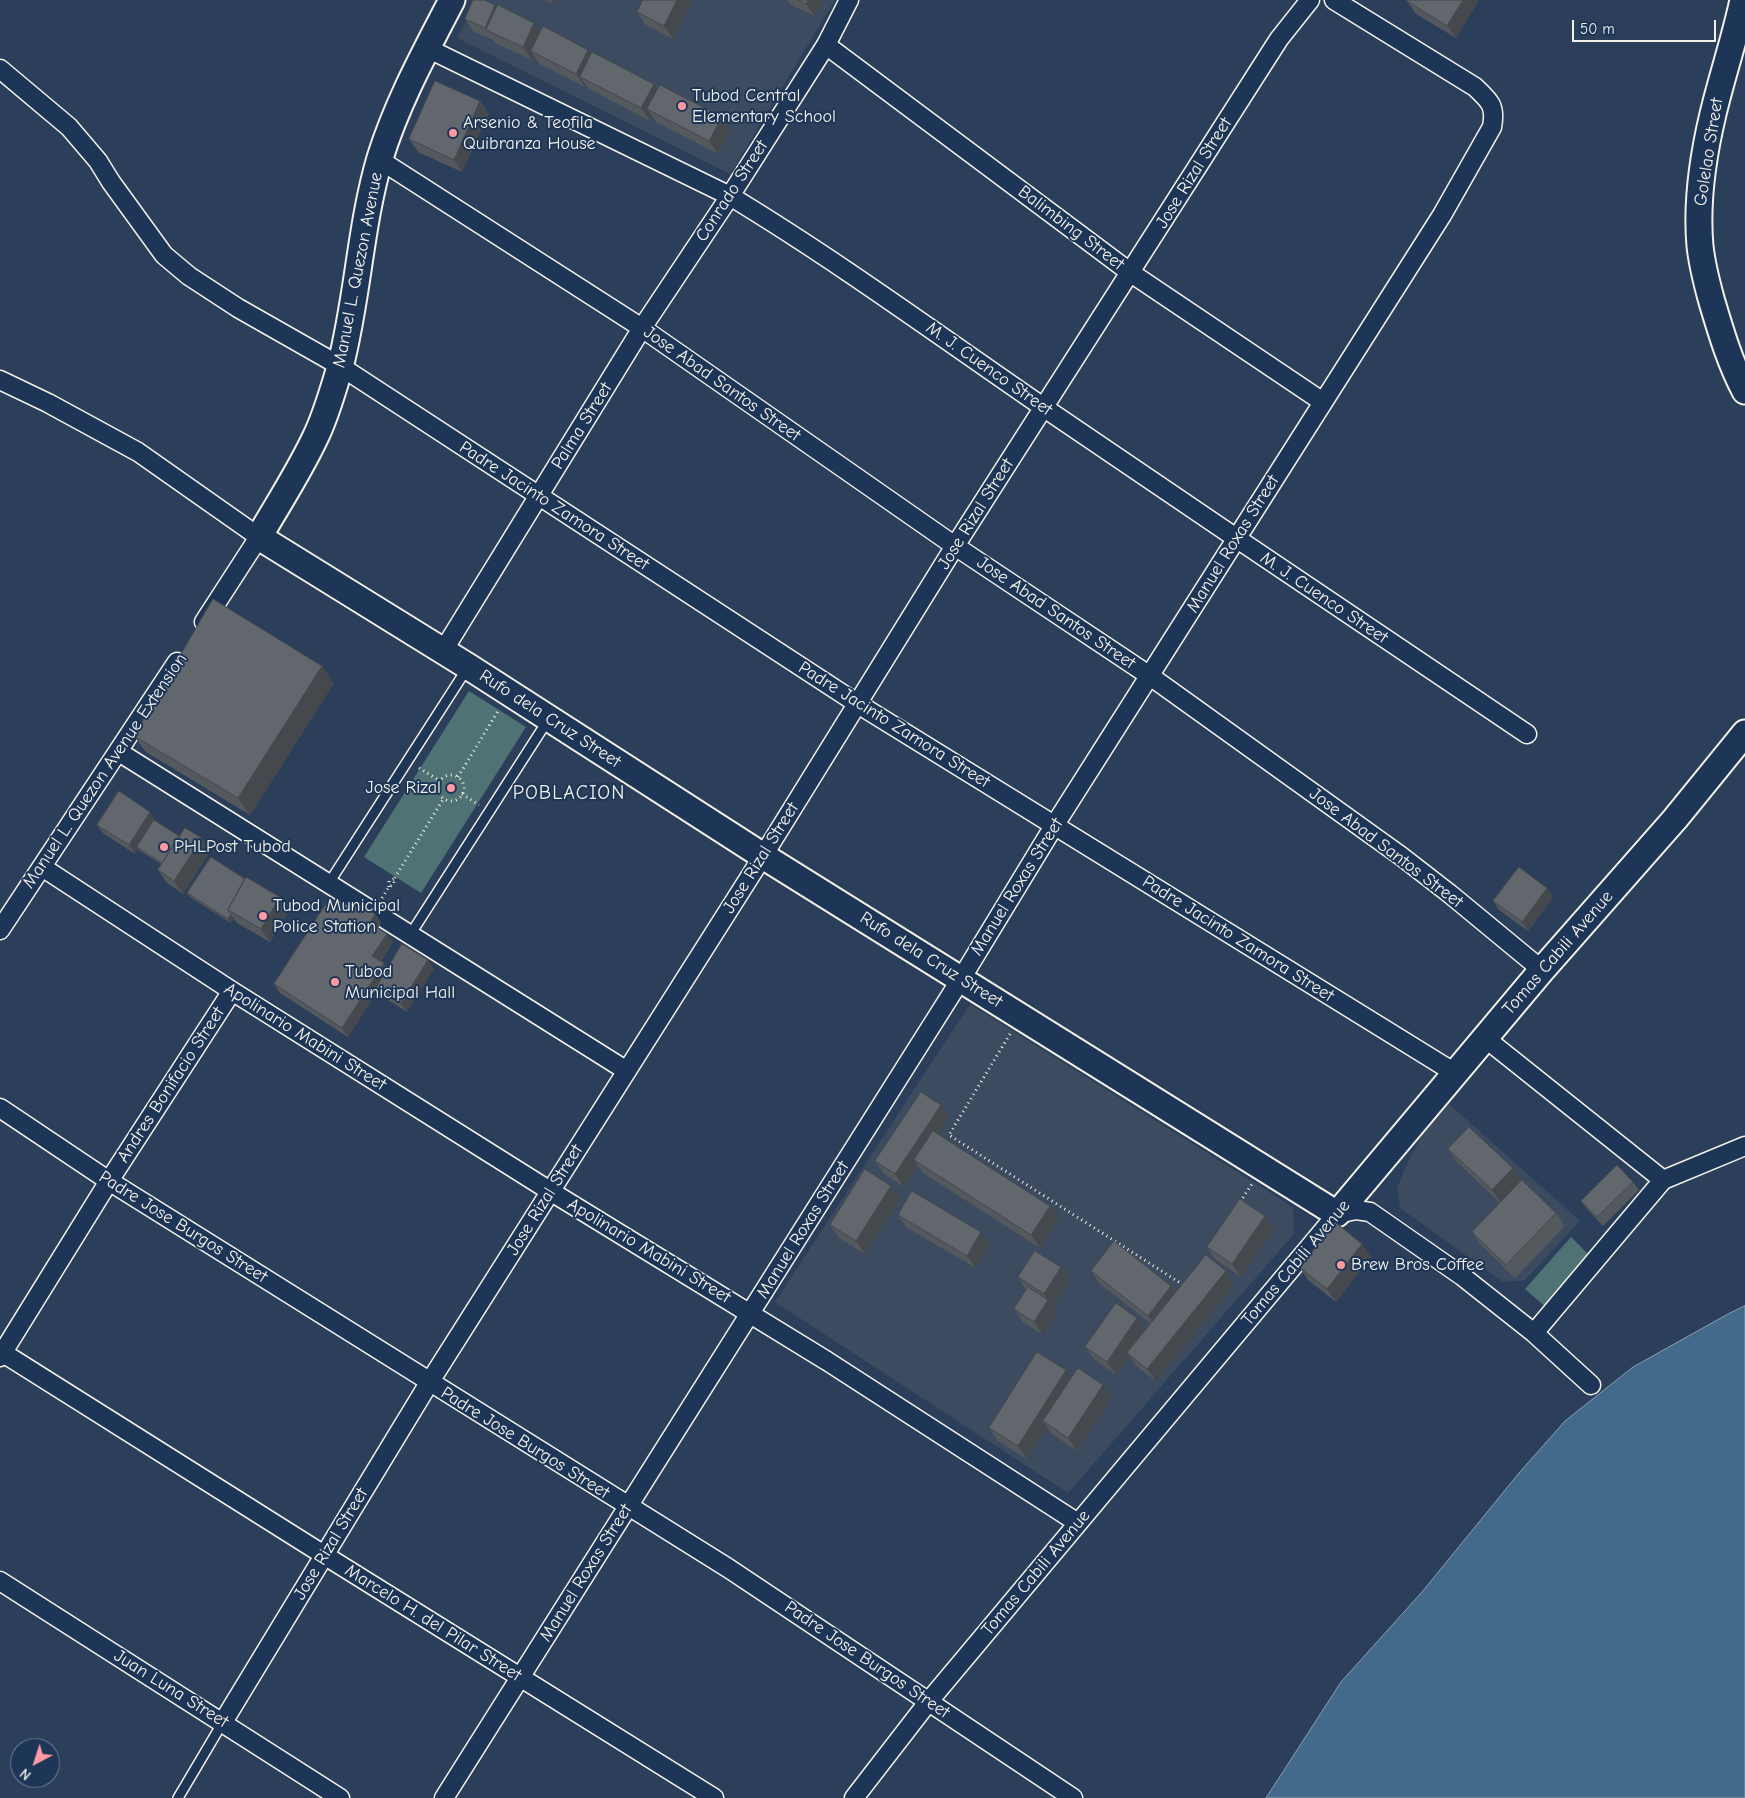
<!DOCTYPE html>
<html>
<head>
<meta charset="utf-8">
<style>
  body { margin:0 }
  #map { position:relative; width:1745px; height:1798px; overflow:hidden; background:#2b3f5b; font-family:"Comic Neue",sans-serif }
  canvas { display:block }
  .north { position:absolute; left:10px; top:1738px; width:50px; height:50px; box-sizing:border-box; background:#1d3557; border:1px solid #738091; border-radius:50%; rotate:220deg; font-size:14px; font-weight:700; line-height:20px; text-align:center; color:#f4f1e8 }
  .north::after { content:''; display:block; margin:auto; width:18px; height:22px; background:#ff9aa2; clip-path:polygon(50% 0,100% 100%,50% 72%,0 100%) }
  .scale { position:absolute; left:1572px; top:20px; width:144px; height:22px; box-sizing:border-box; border:2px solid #f4f1e8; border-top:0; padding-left:6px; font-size:15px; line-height:18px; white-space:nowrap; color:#f4f1e8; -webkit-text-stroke:4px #1d3557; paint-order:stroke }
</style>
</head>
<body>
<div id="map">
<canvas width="1745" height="1798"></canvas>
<div class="north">N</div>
<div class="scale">50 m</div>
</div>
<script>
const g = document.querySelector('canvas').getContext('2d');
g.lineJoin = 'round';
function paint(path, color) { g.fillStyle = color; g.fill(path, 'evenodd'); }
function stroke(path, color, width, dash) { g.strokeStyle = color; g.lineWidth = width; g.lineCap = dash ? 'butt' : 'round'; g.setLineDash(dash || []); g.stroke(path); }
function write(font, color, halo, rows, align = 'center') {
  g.font = font + ' "Comic Neue",sans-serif'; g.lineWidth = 4; g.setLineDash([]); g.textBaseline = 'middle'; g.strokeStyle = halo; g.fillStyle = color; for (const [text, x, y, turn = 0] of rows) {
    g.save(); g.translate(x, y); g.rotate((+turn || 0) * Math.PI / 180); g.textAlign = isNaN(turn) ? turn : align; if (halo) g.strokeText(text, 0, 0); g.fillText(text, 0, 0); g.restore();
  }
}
paint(new Path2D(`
  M477,0H835L730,174L457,38Z
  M970,1004L1293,1207L1294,1234L1068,1493L775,1302Z
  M1448,1103L1580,1221L1525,1280L1503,1282L1400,1208L1397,1188L1405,1168L1425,1130Z`), '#3c4b60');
paint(new Path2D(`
  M469,691L526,727L421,893L364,857Z
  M1571,1237L1593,1259L1548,1309L1525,1289Z`), '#4f7374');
const water = new Path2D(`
  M1745,1306V1798H1266L1341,1682L1422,1592L1519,1473L1565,1421L1633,1367L1728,1314Z`);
paint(water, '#436a8a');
stroke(water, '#8aa0b0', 1);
const lane = new Path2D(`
  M329,883L468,667
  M410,935L548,720
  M178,1798L223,1722`);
const street = new Path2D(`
  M826,45L1131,273L1323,402
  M427,48L730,196C839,262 941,337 1046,409C1206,518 1366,626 1527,734
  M0,69L69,127L98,161L111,182L164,255L189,276L238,308L340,366L858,704L1455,1073
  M380,160L642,328L955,546L1150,676L1401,856L1450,894L1542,970
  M0,380L48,403L138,452L259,537L204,622
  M443,651L642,328L730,196L826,45L849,0
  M119,752L627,1071
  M42,867L232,991L550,1191L827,1361L1078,1523
  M0,930L177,662
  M1485,1038L1663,1180
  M0,1108L109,1181L728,1568L1073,1798
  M1534,1333L1663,1180L1745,1146
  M0,1351L324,1555L714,1798
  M0,1357L109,1181L232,991
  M0,1581L340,1798
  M223,1722L429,1383L763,856L955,546L1279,39L1310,0
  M444,1798L961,979L1054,826L1442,215L1492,127C1496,106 1490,101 1475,87L1334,0
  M854,1798L929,1701L1337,1214L1356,1210L1370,1212L1462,1276L1534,1333L1591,1385`);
const secondary = new Path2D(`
  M452,0C425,52 397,103 380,158C360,226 358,298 340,367C333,390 326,416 315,438C299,472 278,504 259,537L469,667L763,856L1337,1214L1542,970L1675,819L1745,733
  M1743,0C1735,38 1722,76 1713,114C1703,156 1696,202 1700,246C1702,265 1707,284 1712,302C1721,332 1730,363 1745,391`);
stroke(lane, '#f4f1e8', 12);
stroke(street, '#f4f1e8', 21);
stroke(secondary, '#f4f1e8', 29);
stroke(new Path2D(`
  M419,768L440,781
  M438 788a13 13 0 1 1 26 0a13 13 0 1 1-26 0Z
  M458,777L498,711
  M462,794L479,805
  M389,887V881L394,879
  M382,898L389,887L394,884V879L444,798
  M1010,1034L949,1135L1185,1286
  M1240,1202L1252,1184`), '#f4f1e8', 3, [1, 4]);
stroke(lane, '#1d3557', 9);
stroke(street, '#1d3557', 18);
stroke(secondary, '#1d3557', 25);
paint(new Path2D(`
  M544,0H556L554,4Z
  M692,0L673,39L646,25L637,12Z
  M787,0H823L815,16L791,5Z
  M1479,0L1456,38L1416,14L1407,1Z
  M497,8L540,31L591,54L730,129L718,154L656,122L652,116L650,121L589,89L586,85L585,87L540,64L534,56L532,60L495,43L493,40L474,32L465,19Z
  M480,101L489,114L462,172L418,152L409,139Z
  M334,683L250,815L146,752L134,736Z
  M155,820V821L179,836L211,850L183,894L167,883L158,870L161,864L140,851L138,848L135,854L103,833L97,825Z
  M245,879L280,897L289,910L270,942L237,923L234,919L231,923L190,897L187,893Z
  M1547,888L1553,897L1528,931L1499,910L1493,901Z
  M349,911L375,914L381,923L378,928L393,942L381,961L384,963L387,969L434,968L407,1012L382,996L377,991L348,1037L280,993L274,984Z
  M949,1118L938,1134L1059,1218L1040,1248L923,1173L918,1166L904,1187L884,1174L875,1161Z
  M1448,1149L1513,1168L1521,1181L1556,1213L1565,1226L1515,1278L1481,1245L1472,1232L1500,1203L1457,1162Z
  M1633,1182L1639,1190L1603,1226L1587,1209L1581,1201Z
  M900,1199L865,1254L839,1238L830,1225Z
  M898,1215L990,1244L976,1268L907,1228Z
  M1265,1216L1274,1229L1241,1277L1216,1260L1207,1247Z
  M1371,1257L1336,1302L1308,1280L1300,1268Z
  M1061,1267L1070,1280L1053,1307L1052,1306L1057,1313L1043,1335L1023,1322L1014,1309L1026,1290L1018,1277Z
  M1091,1271L1171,1286L1176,1292L1234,1284L1156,1381L1136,1366L1129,1355L1116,1375L1094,1359L1085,1347L1137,1318L1146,1330L1151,1324L1100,1284Z
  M1071,1378L1103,1385L1112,1398L1077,1451L1052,1434L1047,1427L1027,1459L998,1441L989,1428Z`), '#54595e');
paint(new Path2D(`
  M551,0H556L554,4Z
  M677,0H692L673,39L664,26Z
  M808,0H823L815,16L806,4Z
  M1463,0H1479L1456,38L1447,26Z
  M495,5L504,18L487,30L485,28Z
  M534,23L543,35L531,51L534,56L532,60L523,47Z
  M588,50L597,62L580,77L586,85L585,87L576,74Z
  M654,84L663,96L647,109L652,116L650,121L641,108Z
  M480,101L489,114L462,172L454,160Z
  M722,117L730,129L718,154L709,141Z
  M322,666L334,683L250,815L238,798Z
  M150,812L155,820L135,854L129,845Z
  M202,838L211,850L183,894L174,881Z
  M1547,888L1553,897L1528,931L1522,922Z
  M280,897L289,910L270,942L261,929Z
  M231,914L234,919L231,923L228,919Z
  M375,914L381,923L376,931L370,923Z
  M387,934L393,942L378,964L372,956Z
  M428,960L434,968L407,1012L401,1003Z
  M384,963L390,972L376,988L377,991L348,1037L342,1028Z
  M941,1105L949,1118L919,1163L914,1160L918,1166L904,1187L895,1174Z
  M1513,1168L1522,1181L1501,1203L1492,1190Z
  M891,1186L900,1199L865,1254L856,1241Z
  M1050,1206L1059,1218L1040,1248L1031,1235Z
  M1265,1216L1274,1229L1241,1277L1232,1264Z
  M981,1232L990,1244L976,1268L967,1256Z
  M1362,1244L1371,1257L1336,1302L1327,1289Z
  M1061,1267L1070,1280L1053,1307L1044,1294Z
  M1226,1271L1234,1284L1156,1381L1147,1369Z
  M1171,1286L1180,1298L1157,1328L1148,1316Z
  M1048,1300L1057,1313L1043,1335L1034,1322Z
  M1137,1318L1146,1331L1127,1353L1129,1355L1116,1375L1107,1362Z
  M1066,1370L1074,1383L1043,1421L1047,1427L1027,1459L1018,1446Z
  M1103,1385L1112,1398L1077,1451L1068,1438Z`), '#45484c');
const building = new Path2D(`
  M473,0H484L495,5L485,28L465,19Z
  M643,0H677L664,26L637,12Z
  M798,0H808L806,4Z
  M1407,0H1463L1447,26L1407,1Z
  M498,5L534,23L523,47L486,30Z
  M543,26L588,50L576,74L531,51Z
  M592,52L654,84L641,108L580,77Z
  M435,81L480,101L454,160L409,139Z
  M660,85L722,117L709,141L647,109Z
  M213,599L322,666L238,798L134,736Z
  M119,791L150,812L129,845L97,825Z
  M154,820L179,836L162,863L137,847Z
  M185,828L202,838L174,881L158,870Z
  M211,857L245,879L228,910L231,914L228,919L187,893Z
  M1519,867L1547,888L1522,922L1493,901Z
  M246,877L280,897L261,929L228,910Z
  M330,898L349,911L355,902L375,914L370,923L387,934L372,956L384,963L342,1028L274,984Z
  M402,944L428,960L401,1003L376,988Z
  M921,1092L941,1105L895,1174L875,1161Z
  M1469,1127L1513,1168L1492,1190L1448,1149Z
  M933,1131L1050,1206L1031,1235L914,1160Z
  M1617,1165L1633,1182L1597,1217L1581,1201Z
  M865,1169L891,1186L856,1241L830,1225Z
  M1522,1180L1556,1213L1506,1265L1472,1232Z
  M912,1191L981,1232L967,1256L898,1215Z
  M1240,1199L1265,1216L1232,1264L1207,1247Z
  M1335,1222L1362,1244L1327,1289L1300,1268Z
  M1114,1241L1171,1286L1148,1316L1091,1271Z
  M1035,1251L1061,1267L1044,1294L1018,1277Z
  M1206,1255L1226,1271L1147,1369L1127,1353Z
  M1028,1287L1048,1300L1034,1322L1014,1309Z
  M1116,1303L1137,1318L1107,1362L1085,1347Z
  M1037,1352L1066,1370L1018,1446L989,1428Z
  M1078,1368L1103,1385L1068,1438L1043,1421Z`);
paint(building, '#62676d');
stroke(building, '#45484c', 1);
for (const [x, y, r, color] of [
  [682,106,5,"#ff9aa2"],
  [453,133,5,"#ff9aa2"],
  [451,788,5,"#ff9aa2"],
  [164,847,5,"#ff9aa2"],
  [263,916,5,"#ff9aa2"],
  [335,982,5,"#ff9aa2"],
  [1341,1265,5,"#ff9aa2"]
]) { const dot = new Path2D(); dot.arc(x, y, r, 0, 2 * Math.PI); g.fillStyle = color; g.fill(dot); stroke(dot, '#1d3557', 2); }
write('18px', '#f4f1e8', '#1d3557', [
  ["Tubod Central",692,96],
  ["Elementary School",692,117],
  ["Arsenio & Teofila",463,123],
  ["Quibranza House",463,144],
  ["Jose Rizal",441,788,"right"],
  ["PHLPost Tubod",174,847],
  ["Tubod Municipal",273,906],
  ["Police Station",273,927],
  ["Tubod",345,972],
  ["Municipal Hall",345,993],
  ["Brew Bros Coffee",1351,1265]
], 'left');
write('18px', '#f4f1e8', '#1d3557', [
  ["Golelao Street",1709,152,-81],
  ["Jose Rizal Street",1194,173,-58],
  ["Conrado Street",732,191,-57],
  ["Balimbing Street",1071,228,37],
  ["Manuel L. Quezon Avenue",358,270,-79],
  ["M. J. Cuenco Street",989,369,35],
  ["Jose Abad Santos Street",722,384,35],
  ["Palma Street",582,426,-58],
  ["Padre Jacinto Zamora Street",554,506,33],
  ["Jose Rizal Street",976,514,-58],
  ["Manuel Roxas Street",1233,544,-58],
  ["M. J. Cuenco Street",1324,598,34],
  ["Jose Abad Santos Street",1056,613,34],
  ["Rufo dela Cruz Street",550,719,33],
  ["Padre Jacinto Zamora Street",894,725,32],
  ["Manuel L. Quezon Avenue Extension",105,771,-56],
  ["Jose Abad Santos Street",1386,848,37],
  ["Jose Rizal Street",761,858,-58],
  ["Manuel Roxas Street",1017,887,-58],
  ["Padre Jacinto Zamora Street",1238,939,32],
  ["Tomas Cabili Avenue",1558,953,-49],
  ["Rufo dela Cruz Street",931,960,32],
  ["Apolinario Mabini Street",305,1037,32],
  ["Andres Bonifacio Street",171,1085,-57],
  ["Jose Rizal Street",545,1200,-58],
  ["Padre Jose Burgos Street",183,1227,32],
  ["Manuel Roxas Street",803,1230,-58],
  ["Apolinario Mabini Street",649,1251,31],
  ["Tomas Cabili Avenue",1296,1263,-50],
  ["Padre Jose Burgos Street",525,1443,32],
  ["Jose Rizal Street",331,1544,-59],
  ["Manuel Roxas Street",586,1573,-58],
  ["Tomas Cabili Avenue",1036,1573,-50],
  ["Marcelo H. del Pilar Street",433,1623,32],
  ["Padre Jose Burgos Street",867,1660,34],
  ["Juan Luna Street",171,1689,32]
]);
g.letterSpacing = '1px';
write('20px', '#f4f1e8', '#1d3557', [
  ["POBLACION",569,793]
]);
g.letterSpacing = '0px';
</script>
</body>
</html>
